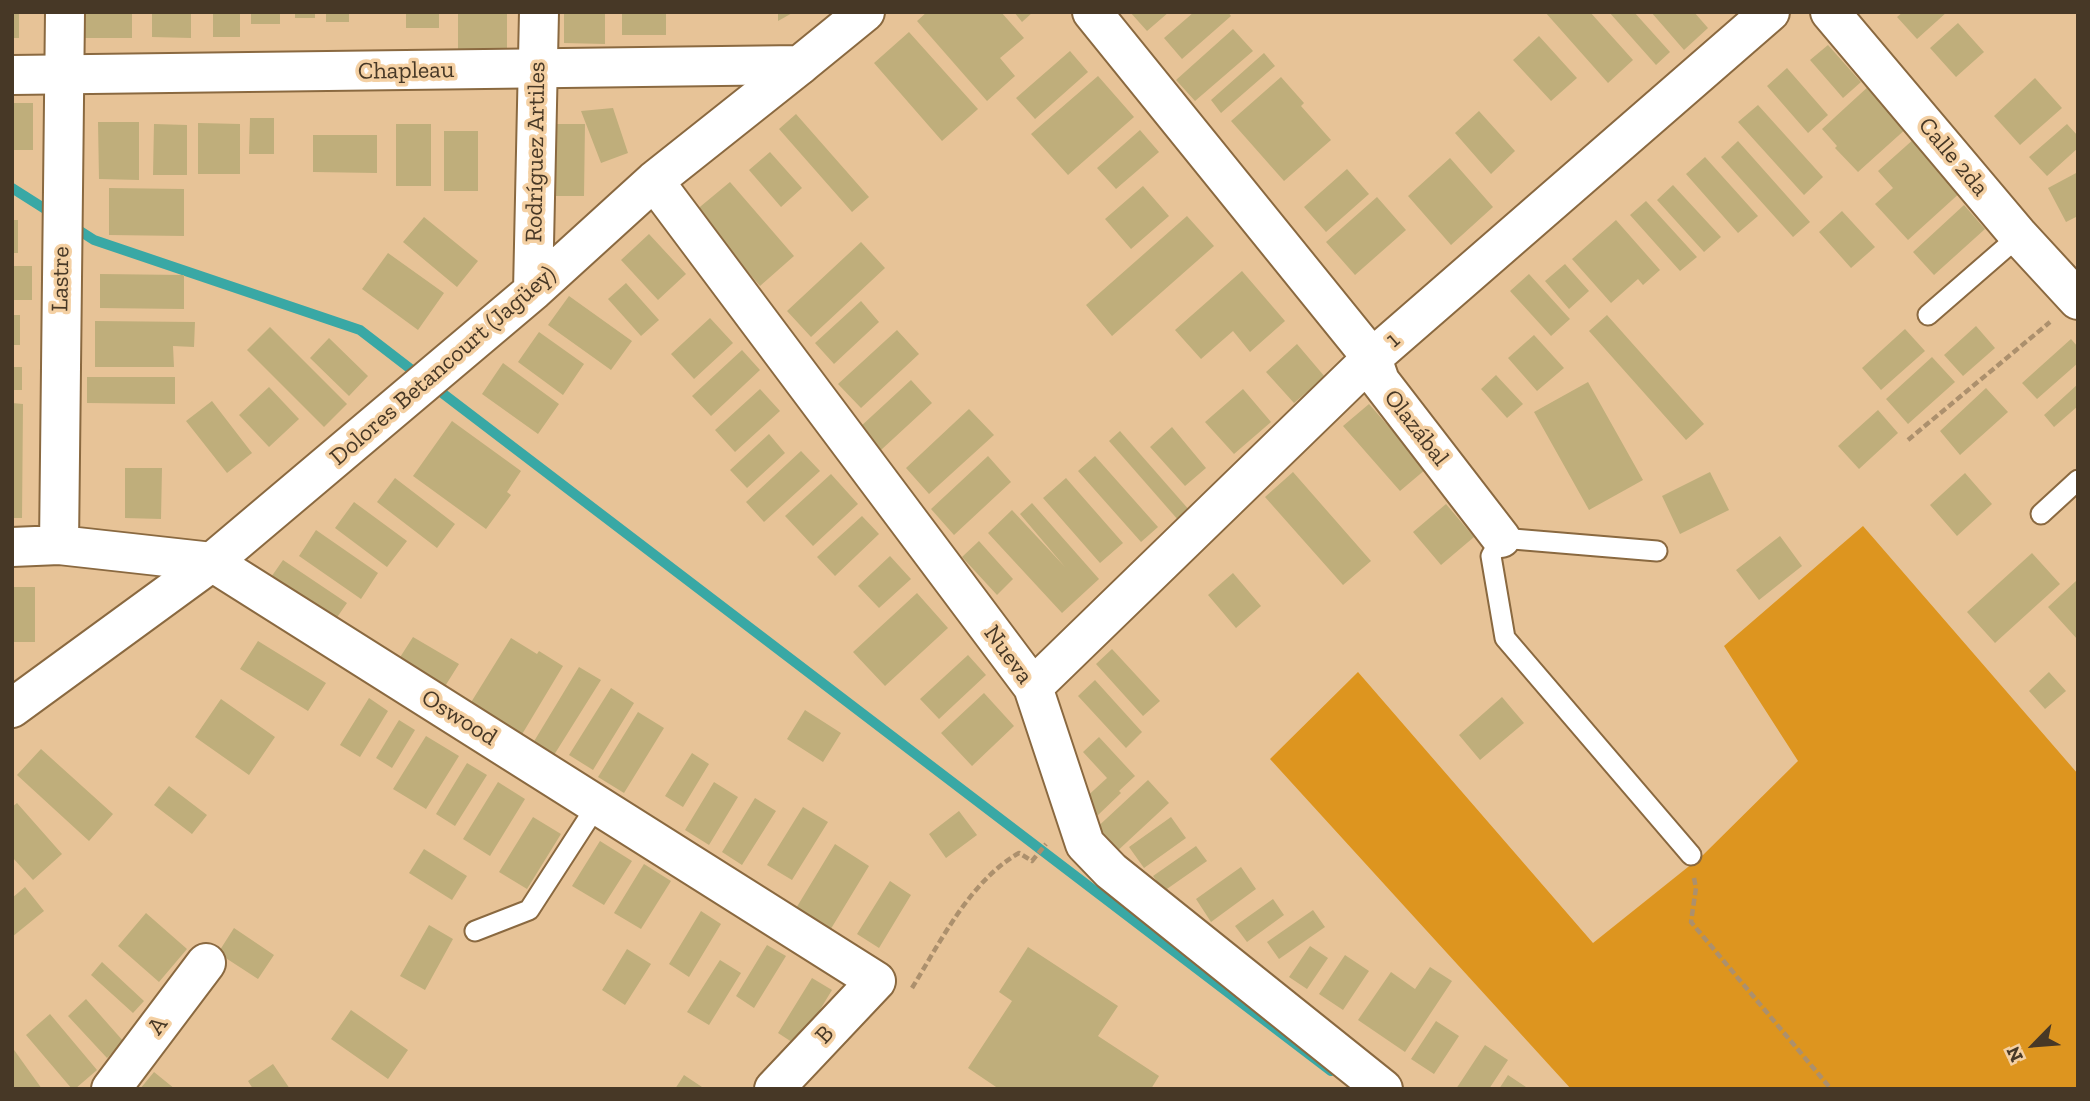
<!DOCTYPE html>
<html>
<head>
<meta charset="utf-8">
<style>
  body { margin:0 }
  #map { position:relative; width:2090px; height:1101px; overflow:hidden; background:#e7c397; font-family:"Zilla Slab",serif }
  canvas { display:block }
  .frame { position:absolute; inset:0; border:14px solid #473826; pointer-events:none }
  .north { position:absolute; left:1999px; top:1010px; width:70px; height:70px; -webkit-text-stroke:5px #f4d0a3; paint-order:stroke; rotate:245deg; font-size:19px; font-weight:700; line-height:28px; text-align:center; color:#473826 }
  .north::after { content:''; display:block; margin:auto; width:24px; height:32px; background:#473826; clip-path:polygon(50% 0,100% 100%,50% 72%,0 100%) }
</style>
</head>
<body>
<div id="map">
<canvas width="2090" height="1101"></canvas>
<div class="frame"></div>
<div class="north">N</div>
</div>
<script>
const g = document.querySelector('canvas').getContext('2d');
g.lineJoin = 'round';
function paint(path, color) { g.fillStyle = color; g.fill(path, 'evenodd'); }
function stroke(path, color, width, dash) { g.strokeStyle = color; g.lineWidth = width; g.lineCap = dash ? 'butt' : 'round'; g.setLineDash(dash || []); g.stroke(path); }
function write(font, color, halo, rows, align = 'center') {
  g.font = font + ' "Zilla Slab",serif'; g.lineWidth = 7; g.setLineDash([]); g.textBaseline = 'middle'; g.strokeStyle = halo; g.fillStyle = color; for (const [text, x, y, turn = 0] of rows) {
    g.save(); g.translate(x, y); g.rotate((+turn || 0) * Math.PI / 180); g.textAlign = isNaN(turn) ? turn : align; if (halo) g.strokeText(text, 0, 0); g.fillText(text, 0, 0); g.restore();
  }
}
paint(new Path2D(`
  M1863,526L2078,774V1089H1571L1270,759L1358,672L1593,943L1703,855L1798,761L1724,646Z`), '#dd951f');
stroke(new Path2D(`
  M12,188L53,214
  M72,226L94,240L360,330L421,377
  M433,386L1331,1071`), '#39a8a5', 10);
paint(new Path2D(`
  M12,12H19V38H12Z
  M85,12H132V38H85Z
  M152,12H191V38L152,37Z
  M213,12H240V37H213Z
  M251,12H280V24H251Z
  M295,12H315V18H295Z
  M326,12H349V22H326Z
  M406,12H439V28H406Z
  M458,12H507V51L458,50Z
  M564,12H605V44L564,43Z
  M622,12H666V35H622Z
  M778,12H794L778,21Z
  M927,12H1001L1024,38L1000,58L1015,76L987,101L917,21Z
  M1014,12H1033L1022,22Z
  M1130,12H1169L1147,31Z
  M1194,12H1228L1231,16L1182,59L1164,38Z
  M1545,12H1590L1633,60L1608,83Z
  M1609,12H1634L1670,52L1656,65Z
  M1651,12H1694L1708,28L1684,50Z
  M1903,12H1947L1917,39L1897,17Z
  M1958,23L1984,52L1956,77L1930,48Z
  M1233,29L1253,51L1195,101L1176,80Z
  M909,32L978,109L942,141L874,63Z
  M1539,36L1577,78L1551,101L1513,60Z
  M1828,45L1861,82L1843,98L1810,60Z
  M1070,51L1088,72L1035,119L1016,98Z
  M1264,53L1275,66L1221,113L1211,100Z
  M1787,68L1828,115L1808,133L1767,86Z
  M1098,76L1134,117L1068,175L1031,134Z
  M1281,77L1304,103L1301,106L1331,140L1284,181L1231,121Z
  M2035,78L2062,108L2020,145L1994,116Z
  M1870,85L1908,127L1858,172L1835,148L1837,146L1822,129Z
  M12,103H33V150H12Z
  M1758,105L1823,177L1804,195L1738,122Z
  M613,108L628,153L601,163L581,111Z
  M1479,111L1515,151L1491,174L1455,133Z
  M796,114L869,197L852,212L779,129Z
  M250,118H274V154H249Z
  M98,122H139V180L99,179Z
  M198,123L240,124V174H198Z
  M154,124L187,125V175H153Z
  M396,124H431V186H396Z
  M548,124H585L584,196H548Z
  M2067,124L2078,136V148L2047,176L2029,157Z
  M1140,130L1159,152L1116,189L1097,168Z
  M444,131H478V191H444Z
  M313,135H377V173L313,172Z
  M1915,138L1962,191L1908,240L1875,204L1893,188L1878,171Z
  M1738,141L1810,222L1793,237L1721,157Z
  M770,152L802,188L781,207L749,170Z
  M1705,157L1758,216L1738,233L1686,174Z
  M1450,158L1493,207L1451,245L1408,196Z
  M1347,169L1369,194L1326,232L1304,207Z
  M2078,172V216L2066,222L2048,188Z
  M730,182L794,256L760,286L695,211Z
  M1673,185L1721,237L1704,252L1657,200Z
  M1143,186L1169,216L1131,249L1105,219Z
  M109,188L184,189V236L109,235Z
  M1377,197L1406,230L1355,275L1326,242Z
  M1646,201L1697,257L1680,271L1630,215Z
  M1964,205L1985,229L1934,275L1913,252Z
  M1842,211L1875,247L1851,268L1819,232Z
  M1187,216L1214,246L1112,336L1086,305Z
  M424,217L478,261L457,287L403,242Z
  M12,220H18V253H12Z
  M1616,220L1660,270L1643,285L1638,279L1611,303L1572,259Z
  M649,234L686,274L658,300L621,260Z
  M861,242L885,268L811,337L787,311Z
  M388,253L444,293L418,330L362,289Z
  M1565,264L1589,291L1569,309L1545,281Z
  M12,266H32V300H12Z
  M1242,271L1285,321L1250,352L1233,331L1201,359L1175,330Z
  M100,274L184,275V309L100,308Z
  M1529,274L1570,319L1551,336L1510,291Z
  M626,283L659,320L641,336L608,299Z
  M569,296L632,341L611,370L548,325Z
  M861,301L879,322L834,364L815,343Z
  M12,315H20V345H12Z
  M1607,315L1704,424L1686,440L1589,331Z
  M710,318L733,343L694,379L671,354Z
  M95,321L195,322L194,347L173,346L174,367H95Z
  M1976,326L1995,348L1963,376L1944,355Z
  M270,327L347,404L324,427L247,350Z
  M1905,329L1925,351L1881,390L1862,368Z
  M897,330L919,354L861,408L838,384Z
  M539,332L584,364L563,395L518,362Z
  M1534,335L1564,368L1537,391L1508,358Z
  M329,338L368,376L349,396L310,358Z
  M2071,339L2078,347V363L2037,399L2022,383Z
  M1297,344L1325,377L1294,403L1266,372Z
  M742,350L760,370L711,416L692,396Z
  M1932,357L1955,382L1908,424L1886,399Z
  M503,363L559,404L538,434L482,394Z
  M12,367H22V390H12Z
  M1496,375L1523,404L1507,418L1481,389Z
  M87,377H175V404L87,403Z
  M911,380L932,403L881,450L860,427Z
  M1588,382L1643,480L1589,510L1534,412Z
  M2078,384V406L2054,427L2044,415Z
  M269,387L299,419L269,447L239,415Z
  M1986,388L2008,412L1960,455L1940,431Z
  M760,389L780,411L735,452L715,430Z
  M1243,389L1271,422L1234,454L1205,422Z
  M212,401L252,453L227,473L186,421Z
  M12,403L23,404L22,518H12Z
  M1369,404L1426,469L1400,491L1343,426Z
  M969,409L994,435L929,494L906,468Z
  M1878,410L1898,433L1859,469L1838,446Z
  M452,421L521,471L507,492L511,495L486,529L413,476Z
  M1172,427L1206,468L1185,486L1150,447Z
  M1120,431L1190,511L1179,521L1109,441Z
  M769,434L785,453L747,488L730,470Z
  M801,451L820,471L764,522L746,502Z
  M988,456L1011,482L954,535L931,509Z
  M1095,456L1158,527L1141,542L1078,471Z
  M125,468H162L161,519L125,518Z
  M1293,472L1371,561L1343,585L1265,497Z
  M1710,472L1729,510L1680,534L1662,496Z
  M1965,473L1992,504L1957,536L1930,505Z
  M831,474L858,504L813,546L785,516Z
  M395,478L455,524L437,548L377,502Z
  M1066,478L1123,543L1100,563L1043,498Z
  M354,502L407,541L387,567L335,528Z
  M1032,503L1099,579L1062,613L988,533L1012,510L1065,567L1020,514Z
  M1446,504L1474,537L1441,565L1413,532Z
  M862,516L879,534L835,576L817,557Z
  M316,530L378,573L361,599L299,556Z
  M1780,536L1802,566L1759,600L1736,570Z
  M979,541L1013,579L997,595L962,557Z
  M2032,553L2060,584L1995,643L1967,612Z
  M890,556L911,579L879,608L858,586Z
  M283,560L347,603L331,626L267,583Z
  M1233,573L1261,606L1236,628L1208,595Z
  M2076,581L2078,583V640L2048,607Z
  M12,587H35V642H12Z
  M917,593L948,628L885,686L853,652Z
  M413,637L459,664L442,691L397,662Z
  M511,638L537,654L539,651L563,666L521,736L470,704Z
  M258,641L326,683L308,711L240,669Z
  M1112,649L1160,701L1143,716L1096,664Z
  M968,655L986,675L939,719L920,699Z
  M579,667L601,680L554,755L533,743Z
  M2049,672L2066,691L2045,709L2029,691Z
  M1095,680L1142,732L1126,748L1078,696Z
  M611,688L634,703L593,770L569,755Z
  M984,693L1014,726L972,766L941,733Z
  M1502,697L1524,723L1480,760L1459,735Z
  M369,698L388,711L360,757L340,745Z
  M221,699L275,737L249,775L195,737Z
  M805,710L841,733L823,762L787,739Z
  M638,712L664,728L624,793L598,777Z
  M399,720L415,730L392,768L376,758Z
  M426,736L459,756L426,809L393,789Z
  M1099,737L1135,776L1119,791L1121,793L1097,816L1082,801L1107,778L1083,752Z
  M41,749L113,814L89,841L17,775Z
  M692,753L709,764L683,807L665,796Z
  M467,763L487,775L455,826L436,814Z
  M1148,780L1169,803L1113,855L1092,832Z
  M498,782L525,799L490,856L463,839Z
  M714,782L738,797L709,845L685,830Z
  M169,786L207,815L192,834L154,805Z
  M755,798L776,811L742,865L722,852Z
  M17,803L62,854L33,880L12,857V807Z
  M803,807L828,822L792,880L767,865Z
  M959,811L977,835L946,858L929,834Z
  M533,817L561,834L527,889L499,872Z
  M1171,817L1186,838L1144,868L1129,847Z
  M600,841L632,861L604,905L572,886Z
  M835,844L869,866L829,932L795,910Z
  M1196,846L1207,861L1164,891L1153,876Z
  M424,849L467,876L452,900L409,873Z
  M644,864L671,881L641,929L614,913Z
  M1241,867L1256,889L1211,922L1196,899Z
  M890,881L911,895L879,948L857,934Z
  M25,887L44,911L12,937V898Z
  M1273,899L1284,915L1247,942L1235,926Z
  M1313,910L1325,927L1279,959L1267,942Z
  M701,911L721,924L689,977L669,964Z
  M146,913L187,949L159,982L118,946Z
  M429,925L453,939L425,990L400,976Z
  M234,928L274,955L258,979L218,953Z
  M767,945L786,956L754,1008L736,996Z
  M1310,946L1328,958L1307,989L1289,977Z
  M1028,947L1118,1006L1098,1036L1159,1076L1151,1089H999L968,1068L1012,1001L999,992Z
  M627,949L651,964L625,1005L602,990Z
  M1345,955L1369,971L1343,1010L1319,994Z
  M720,960L741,973L709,1025L687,1012Z
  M102,962L144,1001L133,1013L91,975Z
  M1430,967L1452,981L1405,1052L1358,1020L1391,972L1415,989Z
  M812,978L832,990L798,1046L778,1033Z
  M86,999L124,1042L107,1058L68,1016Z
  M351,1010L408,1050L388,1079L331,1039Z
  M50,1014L97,1070L75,1089H72L26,1035Z
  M1436,1021L1459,1036L1434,1074L1411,1059Z
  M1485,1045L1508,1060L1489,1089H1456Z
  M12,1047L42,1089H12Z
  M273,1064L290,1089H253L248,1081Z
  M154,1072L175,1089H140Z
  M684,1075L705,1089H675Z
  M1508,1075L1529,1089H1499Z`), '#bfae7b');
const lane = new Path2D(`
  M1928,315L2019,236
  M2041,514L2078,480
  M1657,551L1501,538L1491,556L1505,638L1691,855
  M475,931L529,910L597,805`);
const street = new Path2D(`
  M1092,12L1372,358L1380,381L1501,538
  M1830,12L2019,236L2078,300
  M654,181L1033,687L1085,844L1111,871L1383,1089
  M533,291L539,12
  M59,545L65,12
  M12,547L59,545L212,562L876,981L774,1089
  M1033,687L1372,358L1770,12
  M12,708L212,562L533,291L654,181L800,65
  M111,1089L206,963`);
const secondary = new Path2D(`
  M12,75L800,65L865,12`);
stroke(lane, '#8a6940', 23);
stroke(street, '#8a6940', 42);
stroke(secondary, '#8a6940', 42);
stroke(new Path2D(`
  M1908,440L2050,322
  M1694,878L1696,888L1691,922L1831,1089
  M912,988C941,941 970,881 1019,853L1032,861L1046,844`), '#ac906d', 4.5, [7, 3.5]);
stroke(lane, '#fff', 19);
stroke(street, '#fff', 38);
stroke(secondary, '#fff', 38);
write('24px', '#473826', '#f4d0a3', [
  ["Chapleau",406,71,-1],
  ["Rodríguez Artiles",536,152,-89],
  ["Calle 2da",1953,157,50],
  ["Lastre",61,279,-89],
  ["1",1393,340,-41],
  ["Dolores Betancourt (Jagüey)",443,366,-41],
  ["Olazábal",1416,428,52],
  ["Nueva",1008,655,54],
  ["Oswood",459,718,32],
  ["A",158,1026,-53],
  ["B",825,1035,-47]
]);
</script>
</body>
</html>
